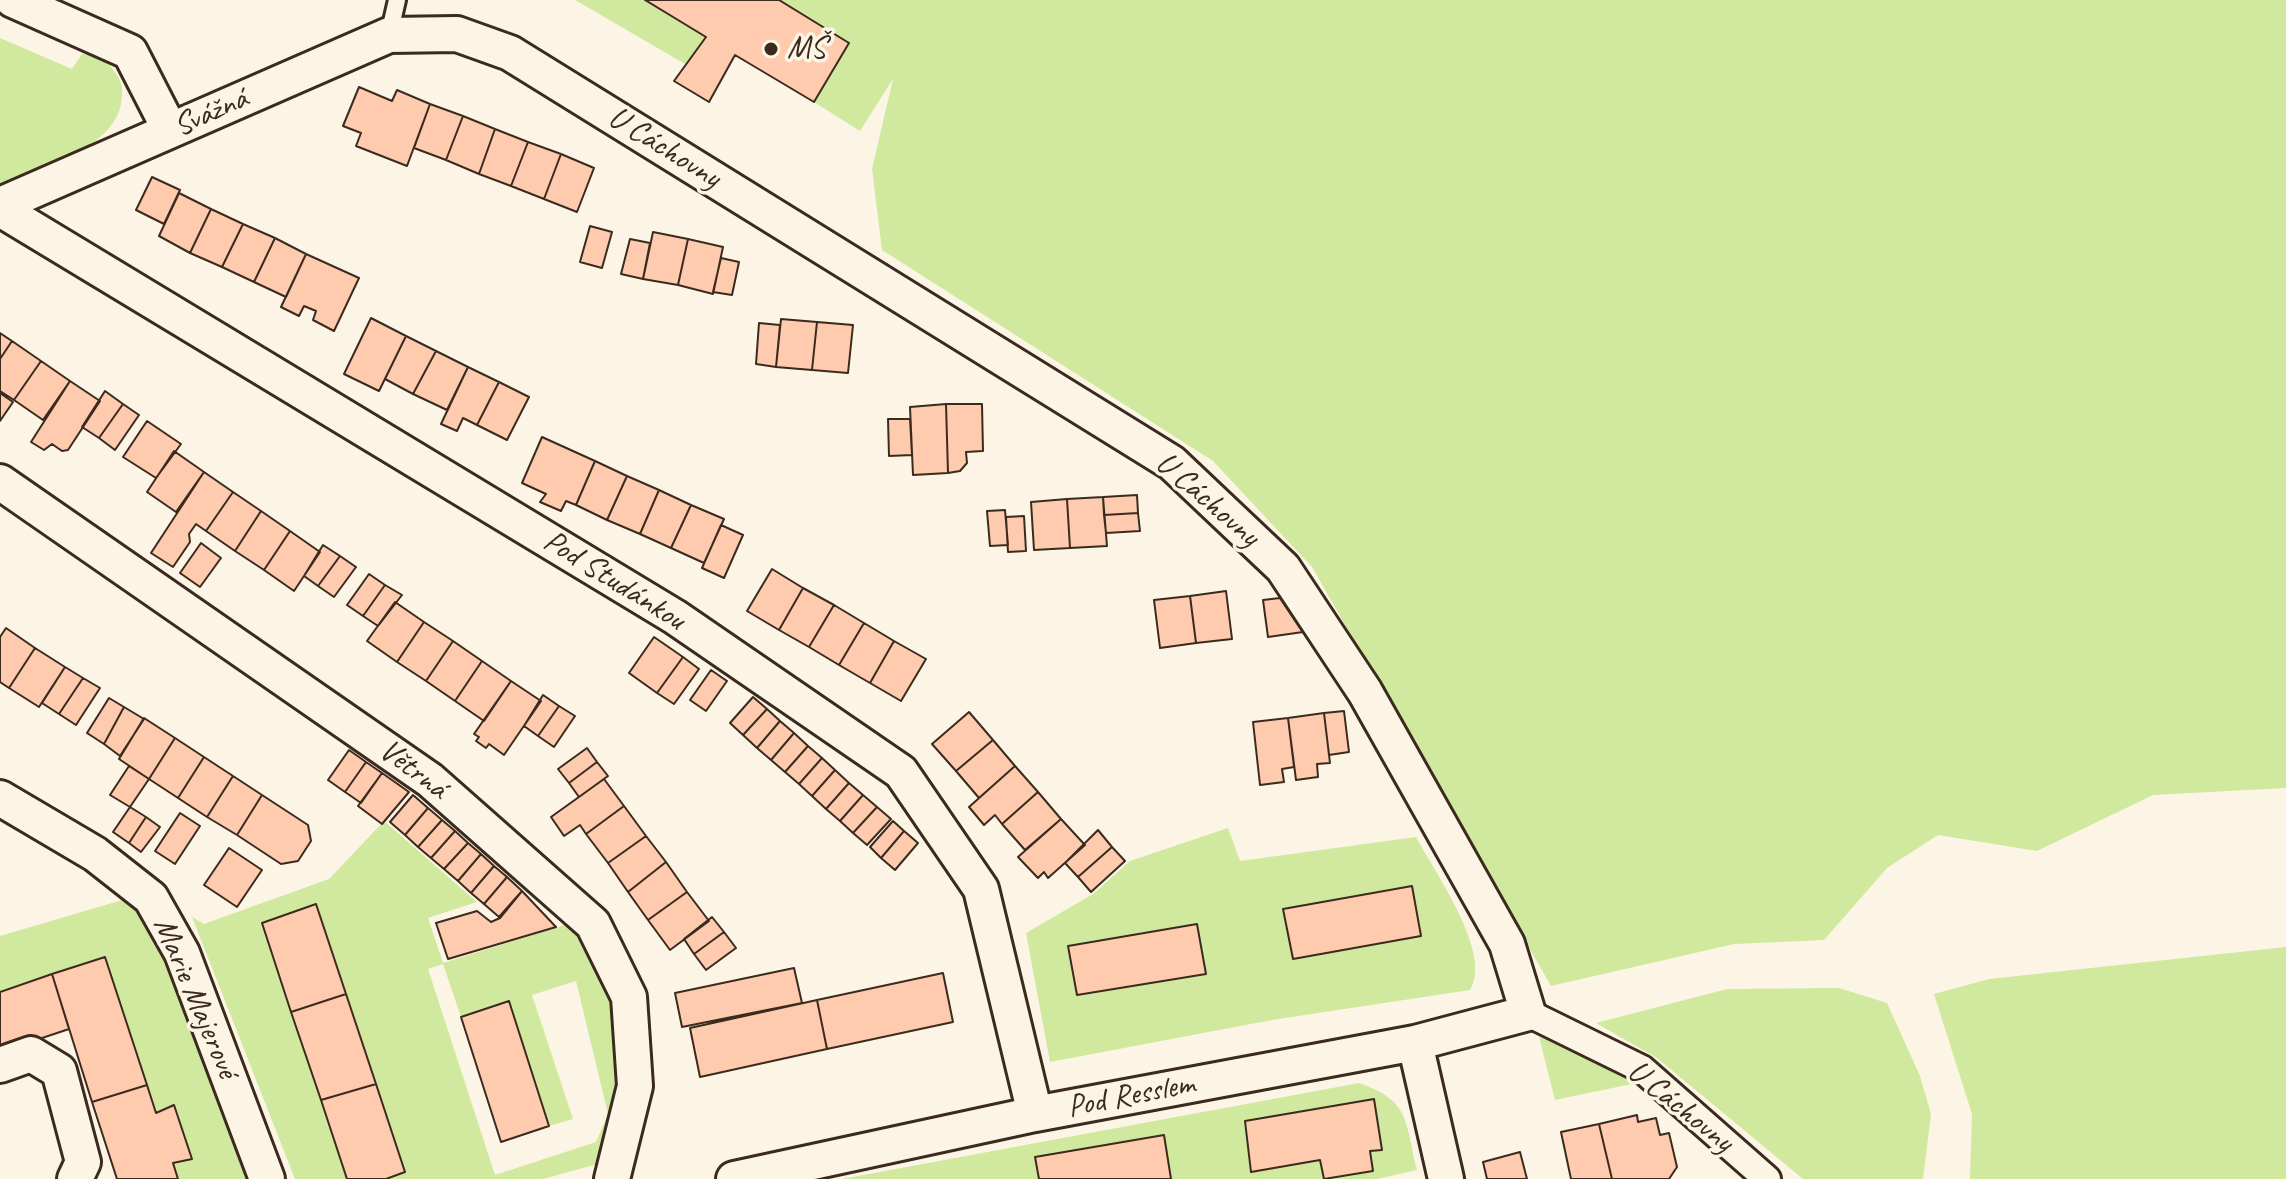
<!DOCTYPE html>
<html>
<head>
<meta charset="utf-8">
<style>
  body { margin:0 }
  canvas { display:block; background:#fcf5e5 }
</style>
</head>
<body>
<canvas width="2286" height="1179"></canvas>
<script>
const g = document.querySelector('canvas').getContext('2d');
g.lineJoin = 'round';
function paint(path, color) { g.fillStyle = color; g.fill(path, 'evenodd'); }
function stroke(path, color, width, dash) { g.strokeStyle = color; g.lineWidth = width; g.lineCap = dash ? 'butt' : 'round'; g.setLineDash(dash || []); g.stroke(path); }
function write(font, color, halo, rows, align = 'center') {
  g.font = font + ' Caveat,sans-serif'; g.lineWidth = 7; g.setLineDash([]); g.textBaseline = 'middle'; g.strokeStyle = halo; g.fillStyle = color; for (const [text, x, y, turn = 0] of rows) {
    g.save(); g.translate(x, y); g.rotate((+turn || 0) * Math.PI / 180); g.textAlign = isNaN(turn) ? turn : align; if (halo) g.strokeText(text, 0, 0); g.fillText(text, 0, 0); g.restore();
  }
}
paint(new Path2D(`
  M575,0H645L706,37L685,64Z
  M779,0H2286V788L2153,795L2037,851L1938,835L1887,868L1824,940L1734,944L1551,986L1312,567L1213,461L882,250L872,169L893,79L860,131L814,102L849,43Z
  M0,38L72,69L82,54L104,57C110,66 122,79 122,89C126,148 43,165 0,184Z
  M384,821L477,902L428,918L443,963L571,923L574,926C600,968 633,1026 625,1078C621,1107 609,1136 601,1163L543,1179H386L405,1172L316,904L262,923L347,1179H295L192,917L204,924L329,879ZM443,964L461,1017L509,1001L549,1126L573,1119L532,995L576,981L608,1114L596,1142L495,1175L428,969Z
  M1228,828L1240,861L1416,837C1435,873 1493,953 1470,990L1272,1020L1050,1062L1026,933L1093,894L1130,861Z
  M129,898C190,979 218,1085 253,1179H178L173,1163L192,1159L174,1105L156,1113L105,957L0,992V936Z
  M2286,947V1179H1970L1972,1114L1934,994L1989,979Z
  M1839,988L1887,1003L1920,1076L1931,1114L1923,1179H1803L1657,1058L1596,1023L1727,989Z
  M1539,1037L1581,1050L1641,1082L1555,1100Z
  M1359,1083C1411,1101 1405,1122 1417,1170L1377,1179H842Z`), '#d0e99f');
const building = new Path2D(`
  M645,0H779L849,43L814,102L735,55L709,102L674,81L706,37Z
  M359,87L392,101L397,90L430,104L407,166L356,146L361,133L343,126Z
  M430,104L463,116L446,160L414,148Z
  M463,116L495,129L479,174L446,160Z
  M495,129L528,142L511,186L479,174Z
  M528,142L561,154L544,199L511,186Z
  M561,154L594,168L577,212L544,199Z
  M152,177L180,190L164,224L136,210Z
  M179,193L211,209L190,253L159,236Z
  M211,209L243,224L222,267L190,253Z
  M243,224L275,238L254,282L222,267Z
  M590,226L612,232L602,268L580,262Z
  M653,232L688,239L678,285L643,279Z
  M275,238L306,254L286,297L254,282Z
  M630,239L650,243L643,279L621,274Z
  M688,239L723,247L713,294L678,285Z
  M306,254L359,278L334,331L313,320L316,311L304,306L299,316L281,307Z
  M721,258L739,262L732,295L713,292Z
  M371,318L406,336L379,391L344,374Z
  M781,319L817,322L812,370L776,367Z
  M817,322L853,325L848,373L812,370Z
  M759,323L780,325L776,367L756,364Z
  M0,333L12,341L0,359Z
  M406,336L436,351L413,394L385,379Z
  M12,341L41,361L14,400L0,391V359Z
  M436,351L468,367L447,410L413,394Z
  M41,361L70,381L43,420L14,400Z
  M468,367L499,382L477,425L463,418L457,431L441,424Z
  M70,381L100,401L68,450L62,451L52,444L44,450L31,442Z
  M499,382L529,397L507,440L477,425Z
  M105,391L123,404L99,438L82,427Z
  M0,393L13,402L0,421Z
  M123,404L139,415L115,450L99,438Z
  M946,404L948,473L913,475L910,407Z
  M946,404H982L983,451L966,452L967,463L960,471L948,473Z
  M888,419H910L912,455L889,456Z
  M147,421L181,444L156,478L123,457Z
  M542,437L595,461L576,505L566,501L561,511L540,502L546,494L522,483Z
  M174,451L204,472L176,512L147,492Z
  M595,461L627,476L607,520L576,505Z
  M204,472L233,492L206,531L196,524L189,534L190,542L173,567L151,553Z
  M627,476L659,490L640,534L607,520Z
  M659,490L691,505L671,548L640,534Z
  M233,492L261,511L235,551L206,531Z
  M1137,495L1138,513L1104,515L1103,497Z
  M1103,497L1107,546L1070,548L1067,499Z
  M1067,499L1070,548L1034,550L1031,502Z
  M691,505L724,519L704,563L671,548Z
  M1005,510L1008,545L990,546L987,511Z
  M261,511L290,531L264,570L235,551Z
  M1138,513L1140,531L1106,533L1104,515Z
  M1024,516L1026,551L1008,552L1006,517Z
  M721,525L743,535L724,578L702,568Z
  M290,531L320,552L294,591L264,570Z
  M201,543L221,558L200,587L180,573Z
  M323,545L340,556L318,586L304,576Z
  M340,556L356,567L334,597L318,586Z
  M772,569L803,588L779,630L747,611Z
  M369,574L385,585L363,616L347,605Z
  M385,585L402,595L378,626L363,616Z
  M803,588L834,605L809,647L779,630Z
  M1226,591L1232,639L1196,643L1190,596Z
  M1190,596L1196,643L1160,648L1154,600Z
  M1280,598L1303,632L1268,637L1263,600Z
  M395,602L424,622L397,662L367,641Z
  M834,605L864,623L839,665L809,647Z
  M424,622L453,641L426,681L397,662Z
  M864,623L894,641L870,683L839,665Z
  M6,628L35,648L9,688L0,682V637Z
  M654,637L683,657L657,693L629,673Z
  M453,641L482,661L455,701L426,681Z
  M894,641L926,659L901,701L870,683Z
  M35,648L65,667L39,707L9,688Z
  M683,657L699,669L674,704L657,693Z
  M482,661L511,681L484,721L455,701Z
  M65,667L83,678L59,714L42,703Z
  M711,670L727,681L706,711L690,700Z
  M83,678L100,688L76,725L59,714Z
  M511,681L541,701L504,755L489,744L486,748L476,741L479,737L474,734Z
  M543,695L559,706L538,736L524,726Z
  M753,697L767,709L743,735L730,723Z
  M109,698L124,707L104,744L87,733Z
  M559,706L575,716L554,747L538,736Z
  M124,707L144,719L120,756L104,744Z
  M767,709L780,721L757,748L743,735Z
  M1344,711L1349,752L1329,755L1324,713Z
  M969,712L993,740L956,771L932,744Z
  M1324,713L1330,763L1317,764L1318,777L1296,780L1288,718Z
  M144,718L175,738L149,779L119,759Z
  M1288,718L1294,767L1282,769L1284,782L1260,785L1253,722Z
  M780,721L794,733L771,760L757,748Z
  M794,733L808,746L785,772L771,760Z
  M175,738L204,757L178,798L149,779Z
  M993,740L1015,766L979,798L956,771Z
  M808,746L822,758L799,784L785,772Z
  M587,748L597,762L569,783L558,769Z
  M349,750L366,762L345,792L328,780Z
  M204,757L233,776L207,817L178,798Z
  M822,758L835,770L812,796L799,784Z
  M366,762L382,773L361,803L345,792Z
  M597,762L608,776L579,797L569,783Z
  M129,766L149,779L130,807L110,795Z
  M1015,766L1038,792L1002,824L995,815L984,825L969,807Z
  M835,770L849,783L826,809L812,796Z
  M382,773L409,792L382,824L358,806Z
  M233,776L262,795L237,835L207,817Z
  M604,779L624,806L586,834L580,825L564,836L551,817Z
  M849,783L863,795L840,821L826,809Z
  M1038,792L1061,819L1025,850L1002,824Z
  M262,795L308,825L311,841L298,861L281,864L237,835Z
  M413,795L428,808L405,835L390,822Z
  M863,795L877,807L853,833L840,821Z
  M624,806L646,836L608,863L586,834Z
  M130,807L146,817L129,843L113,832Z
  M877,807L891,819L867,845L853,833Z
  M428,808L442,820L418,847L405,835Z
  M180,813L200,826L175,864L155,851Z
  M146,817L160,827L141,852L129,843Z
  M1061,819L1085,845L1048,878L1044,872L1038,878L1018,857Z
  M442,820L455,831L431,858L418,847Z
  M893,821L904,831L881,858L870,847Z
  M1098,830L1112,847L1078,877L1065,863Z
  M455,831L468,843L444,869L431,858Z
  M904,831L918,843L895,870L881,858Z
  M646,836L666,862L628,892L608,863Z
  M468,843L481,854L458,881L444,869Z
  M1112,847L1125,861L1091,892L1078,877Z
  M229,848L262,870L237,907L204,885Z
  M481,854L494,866L471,893L458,881Z
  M666,862L687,892L648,920L628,892Z
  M494,866L507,877L484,904L471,893Z
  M507,877L522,891L499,917L484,904Z
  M1412,886L1421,936L1293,959L1283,909Z
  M522,891L556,927L448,959L436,923L477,911L491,922L500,918Z
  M687,892L709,921L670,950L648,920Z
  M316,904L346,994L291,1012L262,923Z
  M712,917L724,932L694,954L684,939Z
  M1197,924L1206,974L1077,995L1068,946Z
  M724,932L736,948L706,970L694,954Z
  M105,957L147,1085L92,1102L52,974Z
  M794,968L802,1003L682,1027L675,993Z
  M943,973L953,1022L827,1049L817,1000Z
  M52,974L69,1029L0,1052V992Z
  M346,994L376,1084L321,1100L291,1012Z
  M817,1000L827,1049L700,1077L690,1028Z
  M509,1001L549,1126L501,1142L461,1017Z
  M376,1084L405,1172L386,1179H347L321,1100Z
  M147,1085L156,1113L174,1105L192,1159L173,1163L178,1179H117L92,1102Z
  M1374,1099L1382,1150L1370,1151L1373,1171L1324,1179L1320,1160L1251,1172L1245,1121Z
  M1637,1115L1638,1122L1656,1118L1660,1135L1669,1133L1677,1167L1669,1179H1612L1599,1124Z
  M1599,1124L1612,1179H1571L1561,1132Z
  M1164,1135L1171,1179H1039L1035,1157Z
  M1520,1152L1527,1179H1487L1483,1162Z`);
paint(building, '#fecbae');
stroke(building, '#3b2a1e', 2);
const service = new Path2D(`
  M389,35L397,0`);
const pedestrian = new Path2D(`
  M1528,1013L1642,1069L1767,1179`);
const minor = new Path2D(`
  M13,0L130,52L170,130
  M0,205L389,35L457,34L510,53L1172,463L1283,568L1365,692L1507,944L1528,1013L1415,1043L1035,1114L734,1179
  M0,209L675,617L901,772L981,889L1035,1114
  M0,482L430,780L593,924L629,997L635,1086L612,1179
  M0,798L95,854L151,898L182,953L267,1179
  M1415,1043L1446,1179
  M0,1065L31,1054L59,1071L83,1162L75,1179`);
stroke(service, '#3b2a1e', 22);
stroke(pedestrian, '#3b2a1e', 32);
stroke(minor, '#3b2a1e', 40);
stroke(service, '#fcf5e5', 16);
stroke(pedestrian, '#fcf5e5', 26);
stroke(minor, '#fcf5e5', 34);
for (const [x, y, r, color] of [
  [771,49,8,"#3b2a1e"]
]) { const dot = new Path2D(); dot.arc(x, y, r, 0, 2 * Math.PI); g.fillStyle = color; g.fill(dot); stroke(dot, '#fcf5e5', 3); }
write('32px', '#3b2a1e', '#fcf5e5', [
  ["MŠ",787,49]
], 'left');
write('32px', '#3b2a1e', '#fcf5e5', [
  ["Svážná",211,113,-24],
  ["U Cáchovny",664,148,32],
  ["U Cáchovny",1207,500,41],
  ["Pod Studánkou",614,581,32],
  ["Větrná",413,770,37],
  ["Marie Majerové",195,998,67],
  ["Pod Resslem",1131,1096,-11],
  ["U Cáchovny",1680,1107,39]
]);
</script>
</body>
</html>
